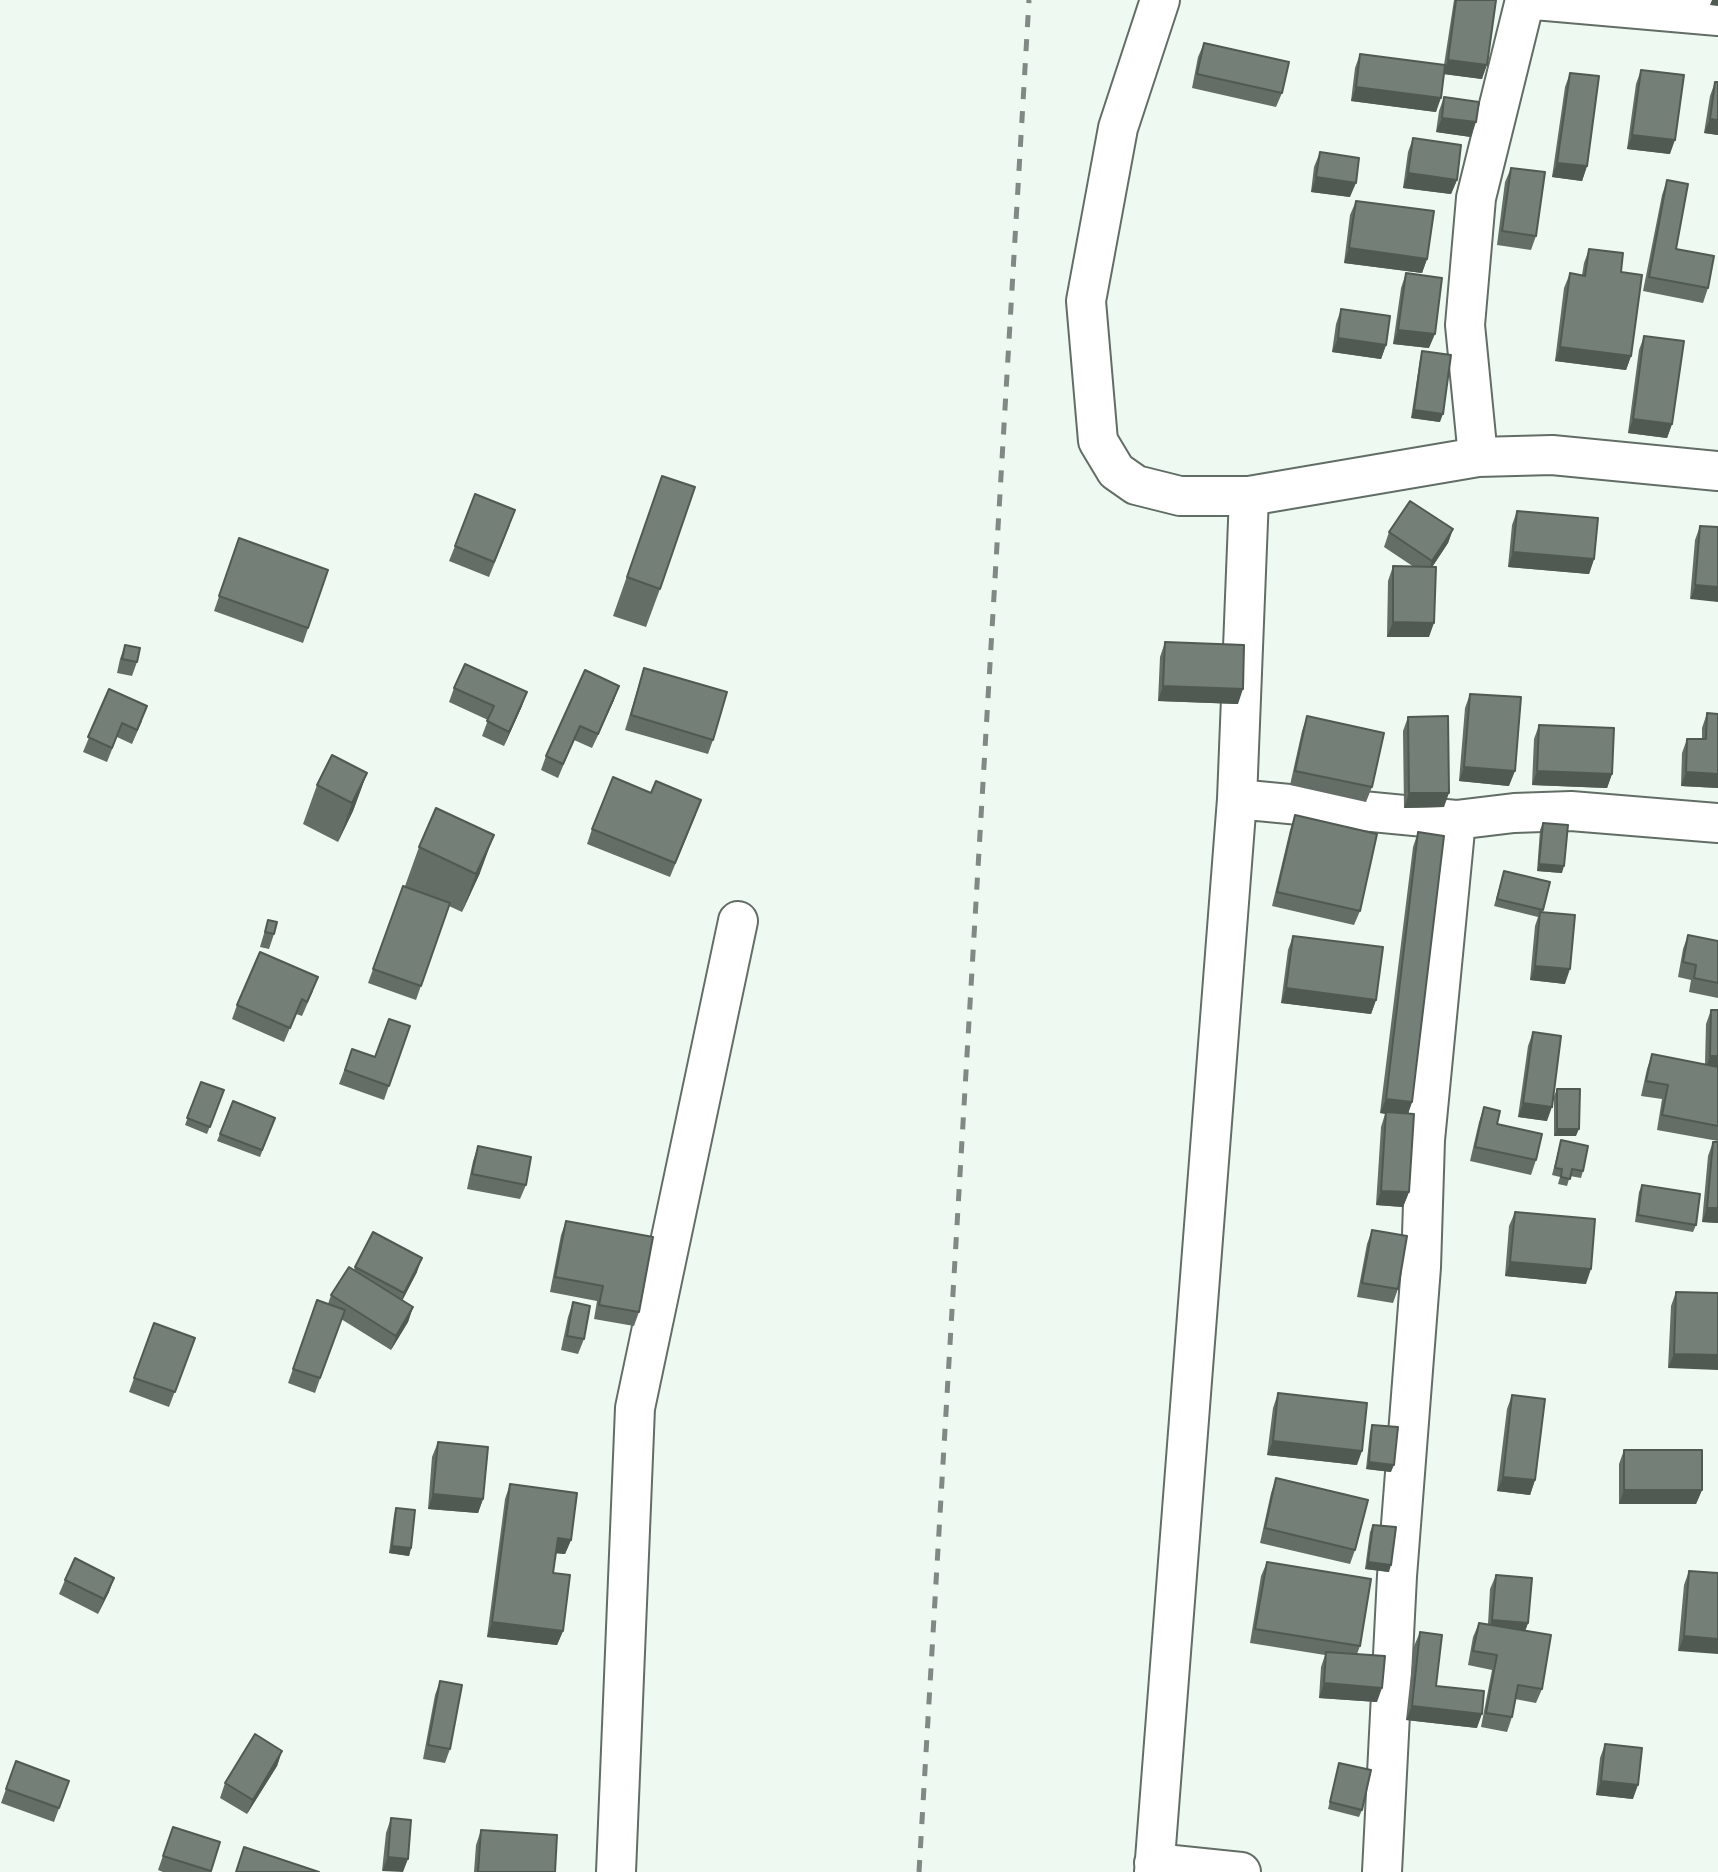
<!DOCTYPE html>
<html>
<head>
<meta charset="utf-8">
<style>
  body { margin:0 }
  canvas { display:block; background:#edf9f1 }
</style>
</head>
<body>
<canvas width="1718" height="1872"></canvas>
<script>
const g = document.querySelector('canvas').getContext('2d');
g.lineJoin = 'round';
function stroke(path, color, width, dash) { g.strokeStyle = color; g.lineWidth = width; g.lineCap = dash ? 'butt' : 'round'; g.setLineDash(dash || []); g.stroke(path); }
function paint(path, color) { g.fillStyle = color; g.fill(path, 'evenodd'); }
const minor = new Path2D(`
  M1160,0L1118,128L1086,301L1098,441L1116,471L1136,485L1180,496H1249
  M1535,0L1718,16
  M1478,457L1465,325L1476,198L1525,0
  M1237,799L1456,820L1514,813L1571,811L1718,823
  M1154,1863L1241,1872
  M616,1872L635,1408L738,921
  M1154,1872L1237,799L1249,496L1478,457L1552,455L1718,471
  M1382,1872L1397,1576L1421,1267L1425,1140L1456,820`);
stroke(minor, '#626d65', 42);
stroke(minor, '#fff', 38);
stroke(new Path2D(`
  M919,1872L1029,0`), '#818984', 5, [12, 12]);
paint(new Path2D(`
  M1454,0H1496L1482,79L1444,74L1436,112L1351,101L1355,68L1360,54L1444,65Z
  M1204,43L1282,93L1276,107L1192,88L1198,57Z
  M1641,70L1670,154L1627,149L1636,84Z
  M1570,73L1587,166L1582,181L1552,177L1565,87Z
  M1715,82H1718V135L1704,133L1710,96Z
  M1444,97L1471,137L1436,132L1439,111Z
  M1413,138L1457,180L1451,194L1403,188L1408,152Z
  M1320,152L1350,197L1311,192L1314,167Z
  M1511,168L1536,236L1531,250L1497,245L1505,182Z
  M1667,180L1676,249L1708,288L1703,303L1643,291L1662,195Z
  M1356,201L1427,259L1422,273L1344,263L1350,215Z
  M1589,249L1631,356L1626,370L1555,361L1564,288L1570,273L1582,275L1584,263Z
  M1406,273L1429,348L1393,344L1401,288Z
  M1341,309L1386,345L1381,359L1332,352L1336,324Z
  M1644,336L1672,424L1667,438L1628,433L1639,350Z
  M1422,351L1440,422L1411,418L1420,359Z
  M662,476L660,589L646,627L613,616Z
  M1517,511L1594,559L1589,574L1508,567L1512,525Z
  M510,525L489,577L449,561L455,546Z
  M1700,526L1718,527L1690,599L1695,540Z
  M1453,529L1448,543L1432,567L1429,637H1387L1388,581L1393,566L1414,567L1384,547L1389,532Z
  M239,538L328,570L303,643L214,611Z
  M1165,642L1238,704L1158,701L1160,657Z
  M125,645L137,662L132,676L117,673L120,659Z
  M644,668L713,740L708,754L625,730Z
  M585,670L614,700L592,748L574,740L558,778L541,770L546,756Z
  M454,688L522,706L504,746L482,736L488,720L449,702Z
  M109,689L142,721L132,744L117,737L107,762L83,752Z
  M1470,694L1509,786L1459,781L1465,708Z
  M1707,713L1718,714V788L1681,786L1682,753L1687,739H1702V728Z
  M1307,716L1372,787L1366,802L1290,785L1302,731Z
  M1408,717L1444,807L1404,808L1403,731Z
  M1539,725L1612,774L1607,788L1532,785L1534,739Z
  M367,773L353,811L338,842L303,824L317,785Z
  M651,793L696,814L670,877L587,844L592,829Z
  M1295,815L1360,911L1354,925L1272,906L1290,830Z
  M1543,823L1562,873L1537,871L1540,830Z
  M1418,832L1412,1102L1408,1114L1409,1192L1403,1207L1376,1205L1381,1127L1385,1114L1380,1113L1413,847Z
  M419,847L480,873L462,912L449,906L416,1000L368,983L403,886L416,891L405,886Z
  M1504,871L1550,882L1542,912L1565,984L1530,980L1535,926L1538,917L1494,906Z
  M268,920L274,934L269,949L260,947Z
  M1688,935L1718,941V998L1689,992L1691,980L1678,977L1683,949Z
  M1293,936L1376,1000L1371,1014L1281,1003L1288,950Z
  M313,991L302,1016L296,1014L284,1042L232,1019L237,1005Z
  M1711,1010H1718V1141L1657,1130L1662,1099L1641,1096L1647,1069L1652,1054L1705,1064L1706,1024Z
  M410,1026L384,1100L339,1084L352,1049L375,1057Z
  M1533,1032L1547,1121L1518,1117L1528,1046Z
  M201,1082L224,1090L207,1134L185,1125Z
  M1557,1089L1576,1136H1554V1096Z
  M233,1101L275,1118L260,1157L217,1141Z
  M1484,1107L1497,1124L1536,1160L1531,1175L1470,1161L1479,1122Z
  M1561,1140L1583,1171L1581,1178L1570,1176L1567,1186L1558,1184L1560,1177L1552,1175Z
  M1713,1142H1718V1223L1702,1222L1708,1156Z
  M478,1146L526,1185L520,1199L467,1189L473,1161Z
  M1642,1185L1696,1225L1693,1232L1635,1222L1639,1192Z
  M1515,1212L1586,1284L1505,1276L1509,1226Z
  M566,1221L639,1312L634,1326L594,1319L597,1301L550,1292L561,1235Z
  M1372,1230L1398,1289L1393,1303L1357,1297L1367,1244Z
  M355,1267L417,1272L402,1300L413,1307L408,1322L391,1350L341,1319L315,1393L288,1383L317,1300L328,1304L331,1295L354,1270Z
  M1676,1292L1718,1293L1668,1368L1671,1306Z
  M573,1302L584,1339L578,1354L561,1350L568,1317Z
  M154,1323L195,1338L169,1407L129,1392Z
  M1278,1393L1357,1465L1267,1455L1273,1408Z
  M1512,1395L1535,1480L1530,1495L1497,1491L1507,1409Z
  M1372,1425L1391,1472L1366,1469L1370,1432Z
  M438,1442L483,1499L478,1513L428,1509L432,1457Z
  M1624,1450L1702,1490L1696,1504H1619V1464Z
  M1276,1478L1355,1550L1350,1564L1260,1543L1271,1493Z
  M510,1484L571,1540L565,1554L556,1553L553,1573L563,1631L557,1645L487,1637L505,1499Z
  M396,1508L411,1548L409,1556L389,1553L394,1515Z
  M1373,1525L1389,1572L1365,1569L1370,1532Z
  M1267,1562L1360,1646L1357,1654L1377,1702L1319,1698L1321,1667L1325,1655L1250,1643L1261,1576Z
  M1689,1571L1718,1573L1678,1651L1684,1585Z
  M1496,1575L1528,1623L1525,1631L1542,1689L1536,1703L1515,1699L1512,1717L1507,1732L1481,1727L1492,1670L1468,1665L1473,1637L1479,1623L1488,1624L1490,1589Z
  M114,1578L109,1592L98,1614L59,1594L65,1580Z
  M1420,1632L1436,1686L1477,1728L1406,1720L1414,1646Z
  M440,1681L450,1749L445,1763L423,1759L435,1695Z
  M1605,1744L1633,1799L1596,1795L1600,1758Z
  M282,1751L277,1766L247,1814L220,1798L225,1783Z
  M16,1761L69,1781L54,1822L1,1803Z
  M1339,1763L1362,1810L1359,1817L1328,1809Z
  M391,1818L411,1820L382,1871L386,1833Z
  M173,1827L220,1842L211,1872H163L158,1870Z
  M481,1830L555,1872H474L476,1845Z`), '#646d66');
paint(new Path2D(`
  M1712,0H1718V6L1710,5Z
  M1448,60L1487,65L1482,79L1443,74Z
  M1356,87L1441,98L1436,112L1351,101Z
  M1442,118L1476,122L1471,137L1436,132Z
  M1710,119L1718,120V135L1704,133Z
  M1632,135L1675,140L1670,154L1627,149Z
  M1557,163L1587,166L1582,181L1552,177Z
  M1408,173L1457,180L1451,194L1403,188Z
  M1316,177L1356,183L1350,197L1311,192Z
  M1349,248L1427,259L1422,273L1344,263Z
  M1398,330L1435,334L1429,348L1393,344Z
  M1338,338L1386,345L1381,359L1332,352Z
  M1560,347L1631,356L1626,370L1555,361Z
  M1414,410L1443,414L1440,422L1411,418Z
  M1633,419L1672,424L1667,438L1628,433Z
  M1453,529L1448,543L1427,575L1432,561Z
  M1513,552L1594,559L1589,574L1508,567Z
  M1695,585L1718,587V602L1690,599Z
  M1393,622L1434,623L1429,637H1387Z
  M619,686L614,700L592,748L598,734Z
  M1163,686L1243,689L1238,704L1158,701Z
  M527,692L522,706L504,746L509,732Z
  M1464,767L1515,771L1509,786L1459,781Z
  M1537,771L1612,774L1607,788L1532,785Z
  M1686,772L1718,774V788L1681,786Z
  M367,773L353,811L338,842L352,803Z
  M1409,793H1449L1444,807L1404,808Z
  M494,835L480,873L462,912L476,874Z
  M1539,864L1564,866L1562,873L1537,871Z
  M1535,966L1570,969L1565,984L1530,980Z
  M1286,988L1376,1000L1371,1014L1281,1003Z
  M1710,1056H1718V1070H1705Z
  M1386,1099L1412,1102L1407,1116L1380,1113Z
  M1523,1103L1552,1107L1547,1121L1518,1117Z
  M1557,1129H1579L1576,1136H1554Z
  M1381,1191L1409,1192L1403,1207L1376,1205Z
  M1707,1208H1718V1223L1702,1222Z
  M422,1258L417,1272L399,1307L404,1293Z
  M1510,1262L1591,1269L1586,1284L1505,1276Z
  M413,1307L408,1322L391,1350L396,1336Z
  M1674,1354L1718,1355V1370L1668,1368Z
  M1273,1441L1362,1451L1357,1465L1267,1455Z
  M1369,1462L1394,1465L1391,1472L1366,1469Z
  M1503,1477L1535,1480L1530,1495L1497,1491Z
  M1624,1490H1702L1696,1504H1619Z
  M433,1494L483,1499L478,1513L428,1509Z
  M558,1538L571,1540L565,1554L553,1553Z
  M392,1546L411,1548L409,1556L389,1553Z
  M1368,1562L1391,1565L1389,1572L1365,1569Z
  M114,1578L109,1592L98,1614L104,1599Z
  M1492,1620L1528,1623L1523,1637L1487,1634Z
  M492,1622L563,1631L557,1645L487,1637Z
  M1684,1636L1718,1639V1654L1678,1651Z
  M1324,1683L1382,1688L1377,1702L1319,1698Z
  M1412,1706L1482,1714L1477,1728L1406,1720Z
  M282,1751L277,1766L247,1814L253,1800Z
  M1601,1781L1638,1785L1633,1799L1596,1795Z
  M388,1857L408,1859L403,1872L382,1871Z`), '#515953');
const building = new Path2D(`
  M1456,0H1496L1487,65L1448,60Z
  M1204,43L1289,62L1282,93L1197,74Z
  M1360,54L1445,65L1441,98L1356,87Z
  M1641,70L1684,75L1675,140L1632,135Z
  M1570,73L1599,76L1587,166L1557,163Z
  M1715,82H1718V120L1710,119Z
  M1444,97L1479,102L1476,122L1442,118Z
  M1413,138L1461,145L1457,180L1408,173Z
  M1320,152L1359,158L1356,183L1316,177Z
  M1511,168L1545,172L1536,236L1502,231Z
  M1667,180L1688,184L1676,249L1714,256L1708,288L1649,277Z
  M1356,201L1434,211L1427,259L1349,248Z
  M1589,249L1623,253L1621,272L1642,275L1631,356L1560,347L1570,273L1585,276Z
  M1406,273L1442,278L1435,334L1398,330Z
  M1341,309L1390,316L1386,345L1338,338Z
  M1644,336L1684,341L1672,424L1633,419Z
  M1422,351L1451,355L1443,414L1414,410Z
  M662,476L695,487L660,589L627,577Z
  M475,494L515,510L494,562L455,546Z
  M1410,501L1453,529L1432,561L1389,532Z
  M1517,511L1598,518L1594,559L1513,552Z
  M1700,526L1718,527V587L1695,585Z
  M239,538L328,570L308,628L219,596Z
  M1393,566L1436,567L1434,623L1393,622Z
  M1165,642L1244,645L1243,689L1163,686Z
  M125,645L140,648L137,662L122,659Z
  M465,664L527,692L509,732L487,721L494,706L454,688Z
  M644,668L727,692L713,740L631,715Z
  M585,670L619,686L598,734L580,726L563,764L546,756Z
  M109,689L147,706L137,730L122,723L112,748L88,737Z
  M1470,694L1521,697L1515,771L1464,767Z
  M1707,713L1718,714V774L1686,772L1687,739H1706Z
  M1307,716L1384,733L1372,787L1295,771Z
  M1448,716L1449,793H1409L1408,717Z
  M1539,725L1614,728L1612,774L1537,771Z
  M332,755L367,773L352,803L317,785Z
  M613,777L651,793L656,781L701,800L675,863L592,829Z
  M436,808L494,835L476,874L419,847Z
  M1295,815L1377,834L1360,911L1277,892Z
  M1543,823L1568,825L1564,866L1539,864Z
  M1418,832L1444,836L1412,1102L1386,1099Z
  M1504,871L1550,882L1543,910L1497,899Z
  M403,886L450,903L421,986L373,969Z
  M1540,912L1575,915L1570,969L1535,966Z
  M268,920L277,922L274,934L265,932Z
  M1688,935L1718,941V983L1694,978L1696,965L1683,962Z
  M1293,936L1383,947L1376,1000L1286,988Z
  M260,952L318,977L307,1002L302,999L290,1028L237,1005Z
  M1711,1010H1718V1056H1710Z
  M389,1019L410,1026L389,1086L345,1070L352,1049L375,1057Z
  M1533,1032L1561,1036L1552,1107L1523,1103Z
  M1652,1054L1718,1067V1126L1662,1115L1668,1085L1646,1081Z
  M201,1082L224,1090L210,1127L187,1118Z
  M1557,1089H1580L1579,1129H1557Z
  M233,1101L275,1118L262,1150L220,1134Z
  M1484,1107L1500,1111L1497,1124L1542,1134L1536,1160L1475,1147Z
  M1386,1112L1414,1114L1409,1192L1381,1191Z
  M1561,1140L1588,1146L1583,1171L1572,1169L1570,1179L1561,1177L1562,1169L1555,1168Z
  M1713,1142H1718V1208H1707Z
  M478,1146L531,1157L526,1185L472,1174Z
  M1642,1185L1700,1194L1696,1225L1638,1215Z
  M1515,1212L1595,1219L1591,1269L1510,1262Z
  M566,1221L653,1237L639,1312L599,1305L603,1286L555,1277Z
  M1372,1230L1407,1236L1398,1289L1362,1283Z
  M373,1232L422,1258L404,1293L355,1267Z
  M349,1267L413,1307L396,1336L331,1295Z
  M1676,1292L1718,1293V1355L1674,1354Z
  M317,1300L345,1310L320,1378L293,1369Z
  M573,1302L590,1306L584,1339L567,1336Z
  M154,1323L195,1338L175,1392L134,1378Z
  M1278,1393L1367,1403L1362,1451L1273,1441Z
  M1512,1395L1545,1399L1535,1480L1503,1477Z
  M1372,1425L1398,1427L1394,1465L1369,1462Z
  M438,1442L488,1447L483,1499L433,1494Z
  M1624,1450H1702V1490H1624Z
  M1276,1478L1368,1500L1355,1550L1265,1528Z
  M510,1484L577,1493L571,1540L558,1538L553,1573L570,1575L563,1631L492,1622Z
  M396,1508L415,1510L411,1548L392,1546Z
  M1373,1525L1396,1527L1391,1565L1368,1562Z
  M75,1558L114,1578L104,1599L65,1580Z
  M1267,1562L1371,1579L1360,1646L1255,1629Z
  M1689,1571L1718,1573V1639L1684,1636Z
  M1496,1575L1532,1578L1528,1623L1492,1620Z
  M1479,1623L1551,1635L1542,1689L1518,1685L1512,1717L1486,1713L1497,1655L1473,1651Z
  M1420,1632L1442,1635L1436,1686L1484,1691L1482,1714L1412,1706Z
  M1326,1652L1385,1656L1382,1688L1324,1683Z
  M440,1681L462,1685L450,1749L428,1745Z
  M255,1734L282,1751L253,1800L225,1783Z
  M1605,1744L1642,1748L1638,1785L1601,1781Z
  M16,1761L69,1781L59,1808L6,1789Z
  M1339,1763L1371,1770L1362,1810L1330,1802Z
  M391,1818L411,1820L408,1859L388,1857Z
  M173,1827L220,1842L211,1871L163,1856Z
  M481,1830L557,1835L555,1872H478Z
  M244,1847L319,1872H236Z`);
paint(building, '#747f77');
stroke(building, '#515953', 2);
</script>
</body>
</html>
